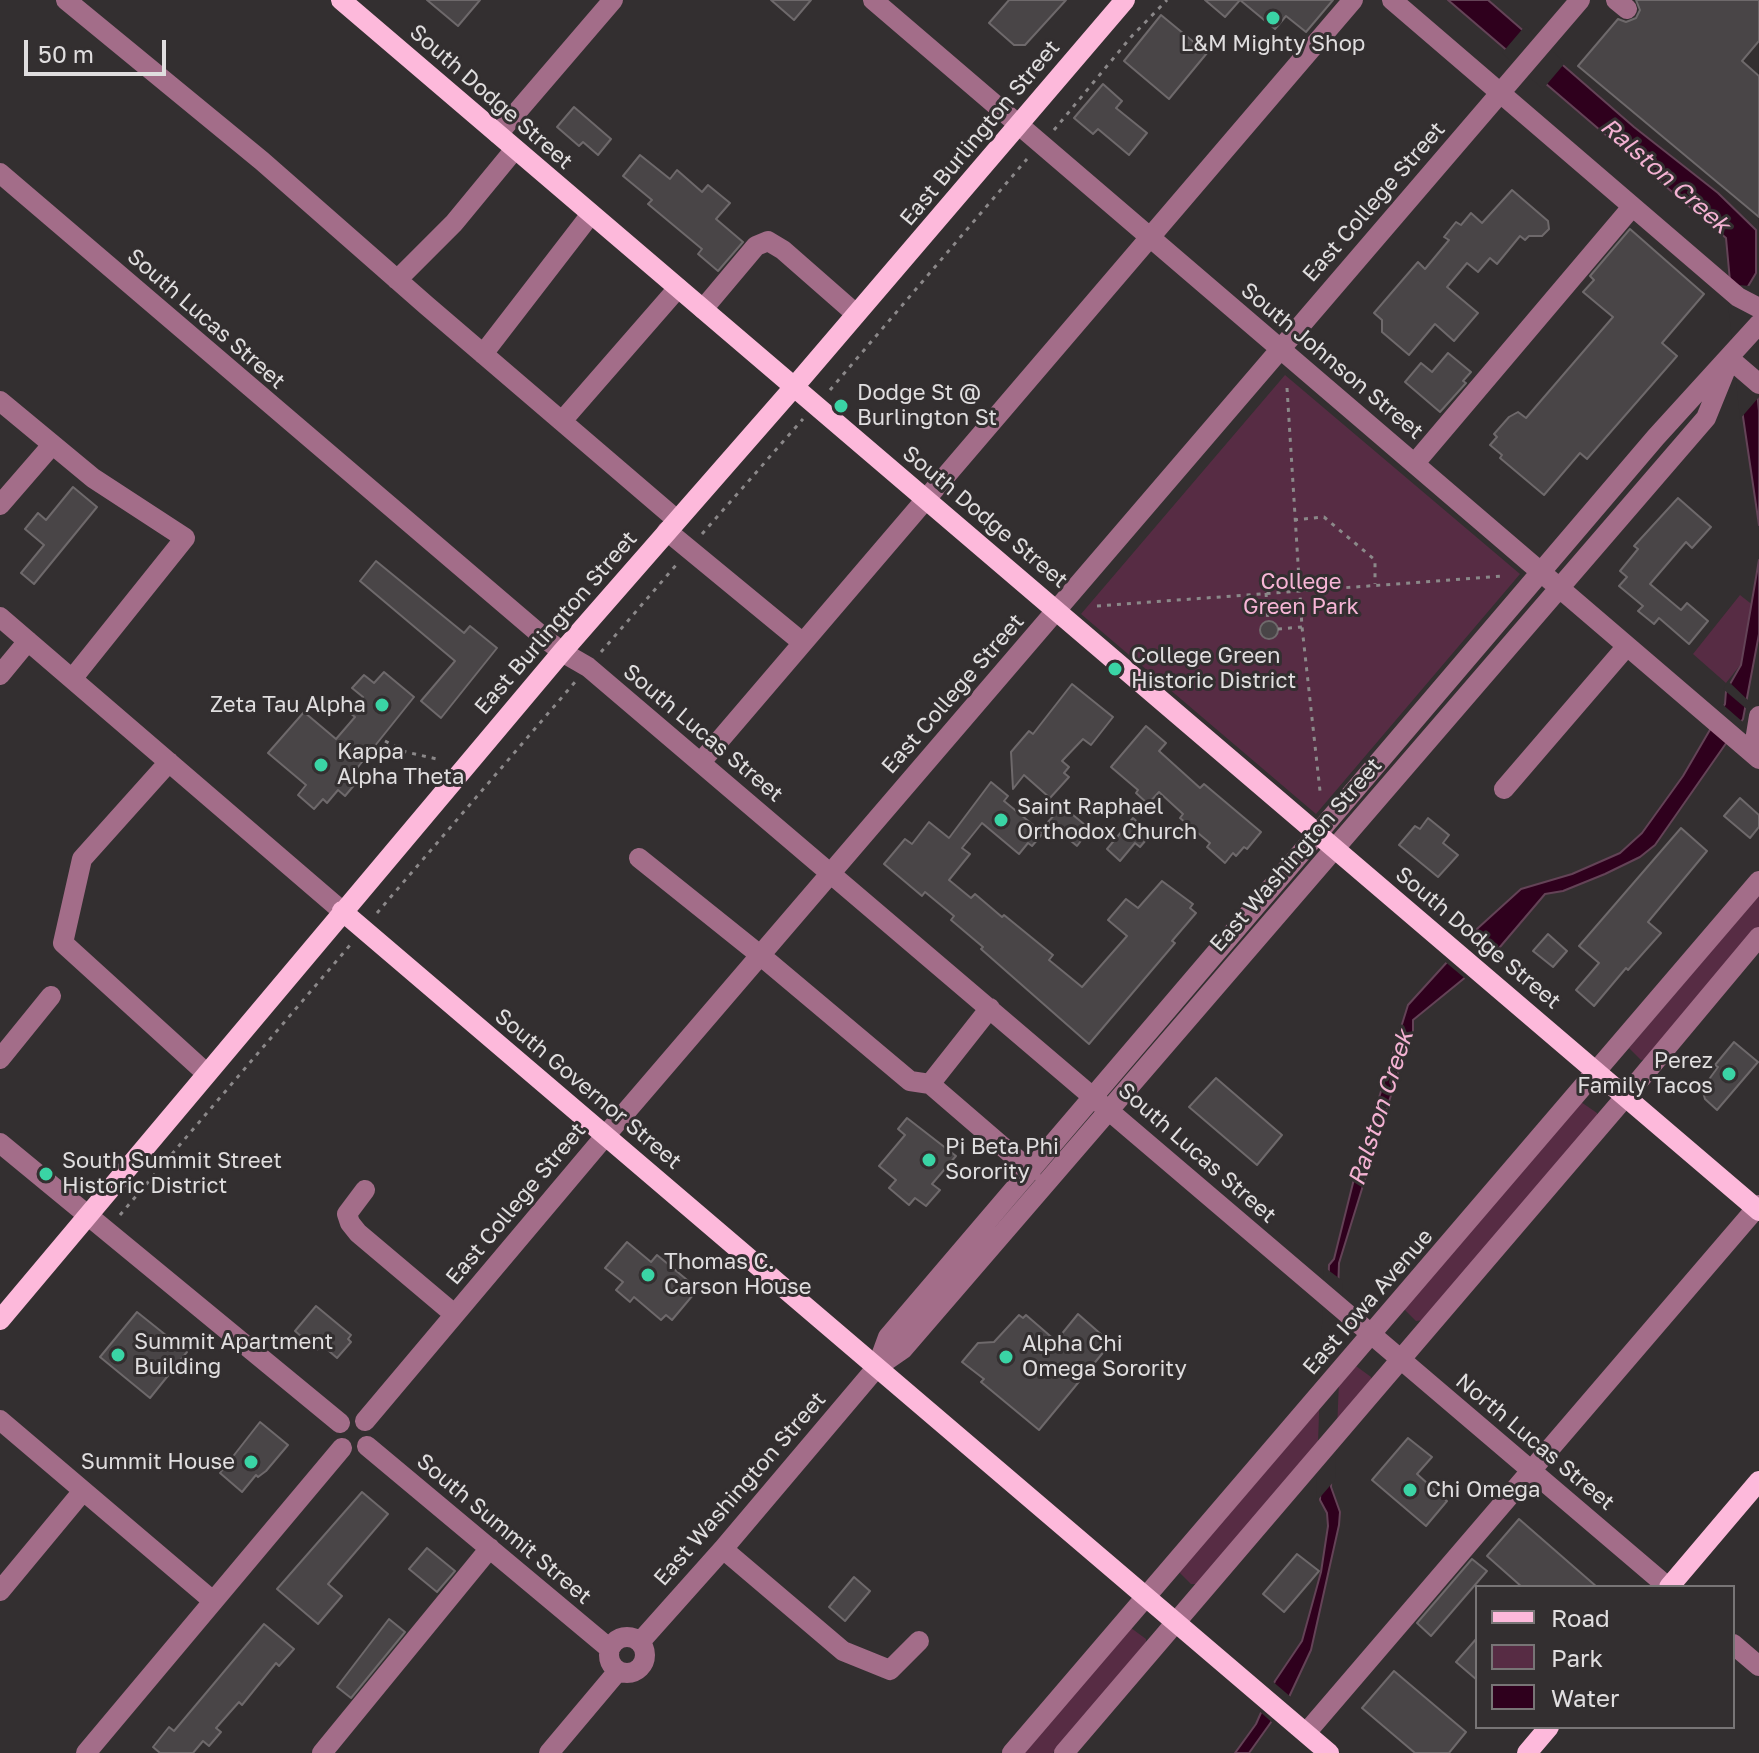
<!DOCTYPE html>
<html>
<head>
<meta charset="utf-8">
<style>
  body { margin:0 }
  #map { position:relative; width:1759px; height:1753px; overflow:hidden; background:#332f30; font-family:"Golos Text",sans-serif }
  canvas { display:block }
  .legend { position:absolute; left:1475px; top:1585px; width:260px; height:144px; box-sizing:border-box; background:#332f30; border:2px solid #787576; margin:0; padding:10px 14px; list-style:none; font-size:24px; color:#e0dedf }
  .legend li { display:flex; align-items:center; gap:16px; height:40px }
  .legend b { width:40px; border:2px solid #787576 }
  .scale { position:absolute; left:24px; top:40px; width:142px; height:36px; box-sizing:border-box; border:4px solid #e0dedf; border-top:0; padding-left:10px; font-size:24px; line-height:28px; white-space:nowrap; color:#e0dedf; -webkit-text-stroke:6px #332f30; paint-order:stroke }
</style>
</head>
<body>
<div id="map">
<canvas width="1759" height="1753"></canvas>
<ul class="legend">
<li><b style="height:10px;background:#fdb9db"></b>Road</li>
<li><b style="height:22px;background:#572c44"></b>Park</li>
<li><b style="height:22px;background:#2f001d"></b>Water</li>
</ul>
<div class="scale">50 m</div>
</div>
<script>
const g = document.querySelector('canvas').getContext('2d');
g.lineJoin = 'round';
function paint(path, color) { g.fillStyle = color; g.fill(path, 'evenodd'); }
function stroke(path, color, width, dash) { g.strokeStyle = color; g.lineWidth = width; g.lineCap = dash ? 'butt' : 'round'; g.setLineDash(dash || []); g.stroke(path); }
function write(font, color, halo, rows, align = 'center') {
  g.font = font + ' "Golos Text",sans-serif'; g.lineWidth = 6; g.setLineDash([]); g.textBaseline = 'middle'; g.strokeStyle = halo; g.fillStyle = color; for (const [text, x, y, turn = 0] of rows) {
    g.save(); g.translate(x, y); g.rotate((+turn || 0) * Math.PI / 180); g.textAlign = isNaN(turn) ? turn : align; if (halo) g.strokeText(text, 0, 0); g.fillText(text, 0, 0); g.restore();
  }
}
paint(new Path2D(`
  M1285,375L1520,574L1316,814L1081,614Z
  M1740,595L1759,610V641L1726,683L1693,654Z
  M1759,895V929L1648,1059L1641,1060L1629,1048Z
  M1581,1102L1597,1113V1118L1424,1320L1416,1321L1404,1309Z
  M1356,1366L1371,1377V1381L1198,1584H1191L1179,1572Z
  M1131,1628L1146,1639V1644L1053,1753H1023Z`), '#572c44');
const water = new Path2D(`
  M1448,0H1488L1634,127L1718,193L1756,230V273L1747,288L1759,411V525L1742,410L1726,238Z
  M1759,560V634L1743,719L1655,845L1640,857L1605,874L1563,891L1545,894L1494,954L1413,1020V1035L1401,1063L1339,1263L1331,1487L1340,1512L1339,1525L1311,1650L1289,1697L1249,1753H1235L1256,1724L1275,1681L1302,1641L1321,1572L1328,1526L1327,1513L1320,1500L1329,1265L1334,1259L1356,1171L1408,1005L1478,928L1521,889L1572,874L1620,853L1642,833L1683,776L1725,704L1726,691L1741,665Z`);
paint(water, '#2f001d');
stroke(water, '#644357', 2);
paint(new Path2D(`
  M1525,26L1565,63L1543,89L1502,53Z
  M1726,284L1750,286L1759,370V397L1740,419Z
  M1728,681L1751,703L1749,711L1723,689Z
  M1721,703L1744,723L1728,745L1708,726Z
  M1467,934L1494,959L1468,981L1443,960Z
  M1324,1267L1343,1281L1335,1480L1316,1502Z
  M1271,1680L1292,1698L1275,1725L1258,1710Z`), '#332f30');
const building = new Path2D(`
  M427,0H480L458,26Z
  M771,0H811L794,20Z
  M1009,0H1066L1025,45H1014L989,23Z
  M1205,0H1333L1306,32L1286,16L1275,29L1240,0L1225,17Z
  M1636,0H1759V41L1742,61L1759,76V217L1578,66L1618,19L1626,22L1636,18L1640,10Z
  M1161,15L1207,53L1169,99L1124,61Z
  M1103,84L1122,101L1116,108L1147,133L1129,155L1098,129L1093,134L1074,118Z
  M574,107L611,139L598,155L583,142L579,146L557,127Z
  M640,155L670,179L677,170L702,192L708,185L730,203L716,219L743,242L718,271L698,254L702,249L648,204L652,200L623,176Z
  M1512,190L1548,221L1549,229L1542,236H1529L1525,240L1520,236L1497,264L1490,258L1478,272L1467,263L1447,287L1478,313L1454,341L1435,324L1409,355L1382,332V320L1374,313L1418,262L1425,269L1449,240L1444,237L1456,222L1461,225L1471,213L1482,223Z
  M1630,229L1704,294L1662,343L1677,356L1587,459L1580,453L1544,495L1500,458L1502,455L1490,445L1497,437L1494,434L1509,417L1518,412L1526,418L1613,317L1583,292L1594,280L1590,276Z
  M1448,353L1471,372L1463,381L1466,383L1440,412L1405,382L1421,363L1432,372Z
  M73,487L97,507L34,584L21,573L44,545L25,529L38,513L46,520Z
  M1678,498L1711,527L1692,548L1686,542L1650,584L1681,610L1687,603L1708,621L1689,644L1659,618L1654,624L1638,611L1643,606L1619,586L1627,577L1620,571L1638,549L1634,546Z
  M376,561L464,633L470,626L497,648L441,718L421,701L455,661L360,581Z
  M1260 630a9 9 0 1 1 18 0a9 9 0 1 1-18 0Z
  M384,672L414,697L354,772L361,777L345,796L338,790L327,803L323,799L314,809L298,795L306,785L268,753L304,712L336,739L355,717L350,713L363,697L352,688L364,675L374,683Z
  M1072,684L1113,717L1091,745L1083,739L1062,761L1069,767L1064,773L1069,777L1050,798L1024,775L1013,789L1011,752L1029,731L1033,734Z
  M1146,726L1166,743L1159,751L1200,788L1204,784L1261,832L1247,849L1244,847L1236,856L1233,853L1225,863L1207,847L1210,843L1180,818L1183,814L1159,792L1148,804L1136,793L1138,790L1111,767Z
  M991,782L1008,796L1004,801L1043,833L1032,846L1028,843L1019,854L982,823L962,848L970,854L949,880L971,898L975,894L1002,917L1004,915L1053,955L1049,960L1082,987L1127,936L1108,920L1126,899L1138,908L1162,881L1193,904L1190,908L1196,913L1172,941L1175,943L1089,1044L981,949L983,947L951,920L954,916L925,892L922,896L884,864L905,839L912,844L929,822L949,838Z
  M1740,798L1759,815V827L1750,838L1724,816Z
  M1062,806L1090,829L1077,846L1048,822Z
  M1133,818L1151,834L1140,847L1135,843L1120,861L1107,849Z
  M1428,818L1449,835L1443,843L1458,855L1438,877L1399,845L1415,826L1420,829Z
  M1681,828L1707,851L1648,922L1661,933L1628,970L1626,968L1594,1006L1576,990L1599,963L1579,946Z
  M1548,934L1567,951L1553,967L1533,951Z
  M1734,1042L1758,1062L1717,1110L1705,1099L1702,1089L1718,1067L1715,1065Z
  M1216,1078L1282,1135L1257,1165L1189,1107Z
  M907,1118L956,1156L932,1184L940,1190L926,1206L915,1198L909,1205L889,1188L896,1180L879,1166L905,1135L898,1129Z
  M627,1242L651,1262L657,1255L698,1289L672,1320L666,1315L661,1320L634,1297L630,1302L616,1290L623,1282L605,1268Z
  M316,1306L351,1335L348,1339L351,1342L337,1358L322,1345L317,1350L295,1331Z
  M137,1312L187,1352L150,1398L100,1357Z
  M1078,1314L1111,1343L1039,1430L981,1382L984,1379L962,1362L978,1343L994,1342L1019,1315L1023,1318L1026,1315L1056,1341Z
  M260,1422L288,1445L266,1471L258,1477L256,1475L242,1492L220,1473Z
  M1408,1438L1432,1457L1417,1474L1447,1501L1426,1526L1372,1480Z
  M362,1492L388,1514L328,1584L342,1596L318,1624L277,1589Z
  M1519,1519L1597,1587H1522L1487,1556Z
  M427,1548L455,1571L437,1592L409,1569Z
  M1297,1554L1319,1571L1284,1612L1263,1594Z
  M1472,1559L1487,1571L1431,1636L1417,1623Z
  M854,1577L870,1591L845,1621L829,1607Z
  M389,1619L405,1632L351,1698L337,1687Z
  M264,1624L294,1649L279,1666L276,1663L242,1705L239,1702L216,1728L221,1732L209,1746L203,1741L193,1753H160L153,1747L169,1727L174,1731Z
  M1477,1638V1680L1456,1662Z
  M1394,1671L1466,1732L1449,1753H1415L1362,1708Z`);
paint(building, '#494547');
stroke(building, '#6e696b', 2);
stroke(new Path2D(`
  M1054,130L1131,37L1167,0
  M1287,388L1302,627L1320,791
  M830,390L1027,159
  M1294,520L1324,517L1375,560V584
  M702,534L803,419
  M1266,593L1268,621
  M1097,606L1504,576
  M1278,629L1302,627
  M601,652L677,564
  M385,741L406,752L437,759
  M368,758H376L391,745
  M377,913L575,682
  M120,1215L351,944`), '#8b8889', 3, [4, 6]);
stroke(new Path2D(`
  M66,0L262,161L426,305L677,520
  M873,0L1759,759
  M1392,0L1738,297L1759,308
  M1616,0L1627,9
  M498,134L613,0
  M0,173L542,636L562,652L588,667L1668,1587
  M397,280L454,223L515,149
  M703,309L756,246L768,241L783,250L856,314
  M483,354L591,214
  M1730,359L1759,384
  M0,401L93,478L185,538L72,679
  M562,421L678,288
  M1415,463L1632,207
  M0,505L52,445
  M667,531L803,643
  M0,617L342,911
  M0,675L28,641
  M1753,753L1759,716
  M169,762L82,859L63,943L206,1073
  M701,762L1353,0
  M1504,789L1627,646
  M639,858L760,955L910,1081L930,1084
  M990,1008L930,1084L1031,1171
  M0,1059L51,996
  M0,1143L340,1423
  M365,1190L347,1214L350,1223L358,1233L454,1314
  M877,1367L888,1337L1656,437L1759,324
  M0,1420L213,1601
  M365,1421L606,1135L1580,0
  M367,1446L610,1649
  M723,1549L843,1651L890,1670L919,1641
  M0,1591L83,1491
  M609 1655a18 18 0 1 1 36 0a18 18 0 1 1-36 0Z
  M640,1642L723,1549L877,1367L903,1349L1706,418L1730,359
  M1733,1644L1759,1666
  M1306,1733L1759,1205
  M86,1753L342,1448
  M322,1753L490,1548
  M549,1753L618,1671
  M1012,1753L1759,881
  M1064,1753L1626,1096L1759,937`), '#a36d89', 20);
stroke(new Path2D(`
  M341,0L1759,1211
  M342,911L1329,1753
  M0,1320L562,652L794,387L1125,0
  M1669,1587L1759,1481
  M1527,1753L1549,1727`), '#fdb9db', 20);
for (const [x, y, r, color] of [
  [1273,18,8,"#3ad4a5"],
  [841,406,8,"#3ad4a5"],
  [1115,669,8,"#3ad4a5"],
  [382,705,8,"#3ad4a5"],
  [321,765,8,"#3ad4a5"],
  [1001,820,8,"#3ad4a5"],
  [1729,1074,8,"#3ad4a5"],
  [929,1160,8,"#3ad4a5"],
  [46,1174,8,"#3ad4a5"],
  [648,1275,8,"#3ad4a5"],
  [118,1355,8,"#3ad4a5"],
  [1006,1357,8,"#3ad4a5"],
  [251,1462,8,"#3ad4a5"],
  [1410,1490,8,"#3ad4a5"]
]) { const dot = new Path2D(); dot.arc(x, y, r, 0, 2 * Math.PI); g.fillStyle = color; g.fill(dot); stroke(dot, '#332f30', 3); }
write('22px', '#e0dedf', '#332f30', [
  ["L&M Mighty Shop",1273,44,"center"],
  ["Dodge St @",857,393],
  ["Burlington St",857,418],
  ["College Green",1131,656],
  ["Historic District",1131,681],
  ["Zeta Tau Alpha",366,705,"right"],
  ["Kappa",337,752],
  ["Alpha Theta",337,777],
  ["Saint Raphael",1017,807],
  ["Orthodox Church",1017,832],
  ["Perez",1713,1061,"right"],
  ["Family Tacos",1713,1086,"right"],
  ["Pi Beta Phi",945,1147],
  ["Sorority",945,1172],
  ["South Summit Street",62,1161],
  ["Historic District",62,1186],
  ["Thomas C.",664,1262],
  ["Carson House",664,1287],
  ["Summit Apartment",134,1342],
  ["Building",134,1367],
  ["Alpha Chi",1022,1344],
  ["Omega Sorority",1022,1369],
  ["Summit House",235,1462,"right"],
  ["Chi Omega",1426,1490]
], 'left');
write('22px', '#e0dedf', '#332f30', [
  ["South Dodge Street",491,97,41],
  ["East Burlington Street",980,133,-50],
  ["East College Street",1374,202,-49],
  ["South Lucas Street",206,319,41],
  ["South Johnson Street",1332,361,40],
  ["South Dodge Street",985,517,40],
  ["East Burlington Street",556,623,-49],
  ["East College Street",953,694,-49],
  ["South Lucas Street",703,733,40],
  ["East Washington Street",1296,855,-49],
  ["South Dodge Street",1478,938,40],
  ["South Governor Street",588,1089,40],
  ["South Lucas Street",1197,1153,41],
  ["East College Street",516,1204,-50],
  ["East Iowa Avenue",1368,1302,-49],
  ["North Lucas Street",1535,1442,40],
  ["East Washington Street",740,1489,-49],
  ["South Summit Street",504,1529,40]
]);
write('22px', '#f7b5d6', '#332f30', [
  ["College",1301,582],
  ["Green Park",1301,607]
]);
write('italic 24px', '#f4b2d3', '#332f30', [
  ["Ralston Creek",1665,176,41],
  ["Ralston Creek",1381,1108,-72]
]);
</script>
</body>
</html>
